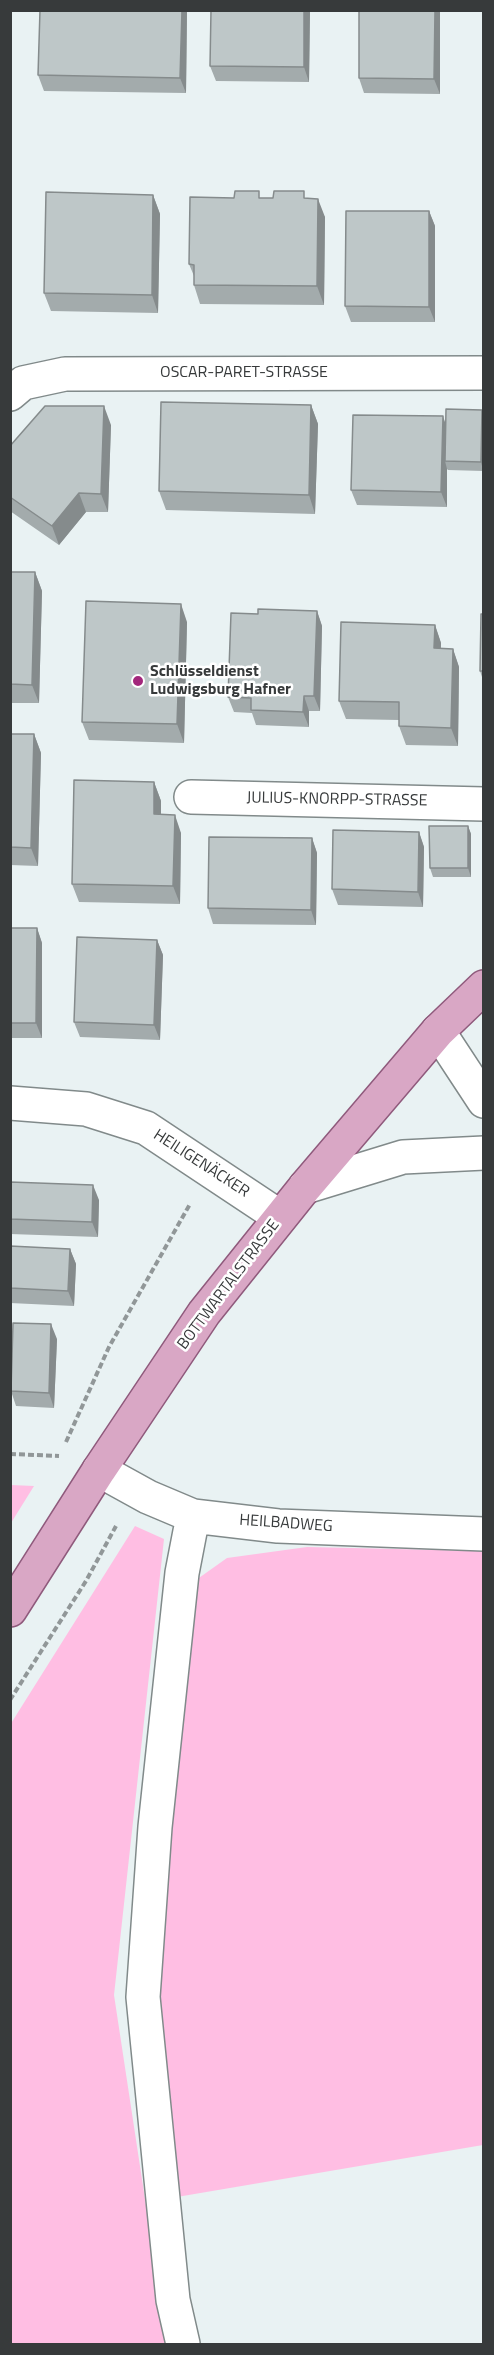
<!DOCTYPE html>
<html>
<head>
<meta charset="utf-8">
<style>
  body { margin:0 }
  #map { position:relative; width:494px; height:2355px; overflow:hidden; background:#e9f2f3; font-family:"Titillium Web",sans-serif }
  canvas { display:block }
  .frame { position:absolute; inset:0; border:12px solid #373a3b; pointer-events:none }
</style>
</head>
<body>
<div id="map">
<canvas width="494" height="2355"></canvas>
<div class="frame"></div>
</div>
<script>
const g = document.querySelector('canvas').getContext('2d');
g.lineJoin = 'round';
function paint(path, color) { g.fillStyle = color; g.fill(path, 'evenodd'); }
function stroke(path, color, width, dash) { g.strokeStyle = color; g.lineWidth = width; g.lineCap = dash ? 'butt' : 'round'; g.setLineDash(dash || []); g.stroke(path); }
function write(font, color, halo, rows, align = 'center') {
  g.font = font + ' "Titillium Web",sans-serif'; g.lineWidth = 5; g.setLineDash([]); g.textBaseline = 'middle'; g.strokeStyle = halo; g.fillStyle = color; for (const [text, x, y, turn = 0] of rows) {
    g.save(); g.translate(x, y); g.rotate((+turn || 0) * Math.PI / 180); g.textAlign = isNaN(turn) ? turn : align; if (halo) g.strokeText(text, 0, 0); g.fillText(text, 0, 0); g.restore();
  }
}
paint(new Path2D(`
  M11,1485L34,1486L11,1523L10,1485Z
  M135,1526L164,1539L114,1995L167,2344H11L10,1725Z
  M307,1547L483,1551V2145L171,2198L151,2005L196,1580L227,1558Z`), '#ffbee3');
const minor = new Path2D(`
  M10,394L23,383L65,374L484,373
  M191,797L484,804
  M438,1031L484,1101
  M10,1103L86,1109L146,1128L280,1217
  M305,1187L403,1157L484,1153
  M99,1470L148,1497L193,1516L278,1526L484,1534
  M183,2344L173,2300L143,1997L155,1827L182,1573L193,1516`);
const major = new Path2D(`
  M10,1610L99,1470L204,1313L305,1187L438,1031L484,987`);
stroke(minor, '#818a8a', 36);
stroke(major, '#8f5a7c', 36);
stroke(new Path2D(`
  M66,1442L109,1347L190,1204
  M10,1454L59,1456
  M10,1700L86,1581L116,1526`), '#919798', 4, [6, 3]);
stroke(minor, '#fff', 33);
stroke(major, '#d9a7c5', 33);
paint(new Path2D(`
  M40,10H187L186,93L44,91L38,75Z
  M310,10L309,82L216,81L210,66Z
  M359,10H440V94L364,93L359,78Z
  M153,195L160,214L158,313L51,311L44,293Z
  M261,198H307L325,217L324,305L200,304L194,285V276L189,264Z
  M429,211L435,226V322H351L345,306Z
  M311,405L318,424L315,514L166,510L159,491Z
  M483,413V471L448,470L447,469V507L357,505L351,490L446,424Z
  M111,425L108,512H86L59,545L10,511V446Z
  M10,572H35L42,591L39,703H10Z
  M317,611L322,626L320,711H309V727L256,725L252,713L234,712L228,697L258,614Z
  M483,614V680L480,671Z
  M187,622L184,743L89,740L82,722Z
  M435,625L441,643V648L453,649L459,667L458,746L406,745L399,726V720L346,719L339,701Z
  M10,734H34L41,753L38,866L10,865Z
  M154,782L161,801V814L181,833L180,904L79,902L72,884Z
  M468,826L471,834V877H433L430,868Z
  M419,832L424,847L423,907L338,905L332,889Z
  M312,838L317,853L316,925L213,924L208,908Z
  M10,928H37L42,943V1038H10Z
  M157,940L163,955L160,1040L80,1037L74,1022Z
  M10,1182L99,1200L98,1237L10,1234Z
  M10,1246L70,1249L76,1264L74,1306L10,1303Z
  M57,1339L54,1408L16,1406L11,1391Z`), '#a3abac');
paint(new Path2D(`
  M182,10H187L186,93L180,78Z
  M304,10H310L309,82L304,67Z
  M435,10H440V94L434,79Z
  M153,195L160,214L158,313L152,295Z
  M318,199L325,217L324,305L317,286Z
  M429,211L435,226V322L429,307Z
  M311,405L318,424L315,514L309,495Z
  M104,406L111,425L108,512L101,494Z
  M482,410L483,413V470L481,462Z
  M443,416L448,431L445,461L447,469V507L441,492Z
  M79,493L86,512L59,545L52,526Z
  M35,572L42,591L39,703L32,685Z
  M181,604L187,622L184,743L177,724Z
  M317,611L322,626L320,711L314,696Z
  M435,625L441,643L440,667L434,648Z
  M453,649L459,667L458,746L451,728Z
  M304,696L309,711V727L303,712Z
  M34,734L41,753L38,866L31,848Z
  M154,782L161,801V833L154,814Z
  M175,815L181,833L180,904L173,886Z
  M468,826L471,834V877L468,868Z
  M419,832L424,847L423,907L418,892Z
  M312,838L317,853L316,925L311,910Z
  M37,928L42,943V1038L36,1023Z
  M157,940L163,955L160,1040L154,1025Z
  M93,1185L99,1200L98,1237L92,1222Z
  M70,1249L76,1264L74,1306L68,1291Z
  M51,1324L57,1339L54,1408L49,1393Z`), '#858b8c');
const building = new Path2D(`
  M40,10H182L180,78L38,75Z
  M211,10H304V67L210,66Z
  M359,10H435L434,79L359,78Z
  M235,191H259V198H273L274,191H304V198L318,199L317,286L194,285V265L189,264L190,197L234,198Z
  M46,192L153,195L152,295L44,293Z
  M346,211H429V307L345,306Z
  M161,402L311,405L309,495L159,491Z
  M45,406H104L101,494L79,493L52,526L10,497V446Z
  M446,409L482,410L481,462L445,461Z
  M353,415L443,416L441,492L351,490Z
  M10,572H35L32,685L10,684Z
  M86,601L181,604L177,724L82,722Z
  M258,609L317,611L314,696H304L303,712L251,710V698L228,697L231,613L258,614Z
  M481,614H483V671H480Z
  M341,622L435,625L434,648L453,649L451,728L399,726V702L339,701Z
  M10,734H34L31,848L10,847Z
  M74,780L154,782V814L175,815L173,886L72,884Z
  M429,826H468V868H430Z
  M333,830L419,832L418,892L332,889Z
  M209,837L312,838L311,910L208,908Z
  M10,928H37L36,1023H10Z
  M77,937L157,940L154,1025L74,1022Z
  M10,1182L93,1185L92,1222L10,1219Z
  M10,1246L70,1249L68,1291L10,1288Z
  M13,1323L51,1324L49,1393L11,1391Z`);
paint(building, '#bec7c8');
stroke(building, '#858b8c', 1.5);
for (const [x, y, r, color] of [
  [138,681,6,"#a3277c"]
]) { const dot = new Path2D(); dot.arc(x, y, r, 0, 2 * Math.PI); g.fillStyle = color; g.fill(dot); stroke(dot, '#fff', 2); }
write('16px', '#373a3b', '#fff', [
  ["OSCAR-PARET-STRASSE",244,373],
  ["JULIUS-KNORPP-STRASSE",337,800,1],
  ["HEILIGENÄCKER",201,1164,33],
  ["BOTTWARTALSTRASSE",229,1285,-53],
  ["HEILBADWEG",286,1524,4]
]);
write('bold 16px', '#373a3b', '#fff', [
  ["Schlüsseldienst",150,672],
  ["Ludwigsburg Hafner",150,690]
], 'left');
</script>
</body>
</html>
